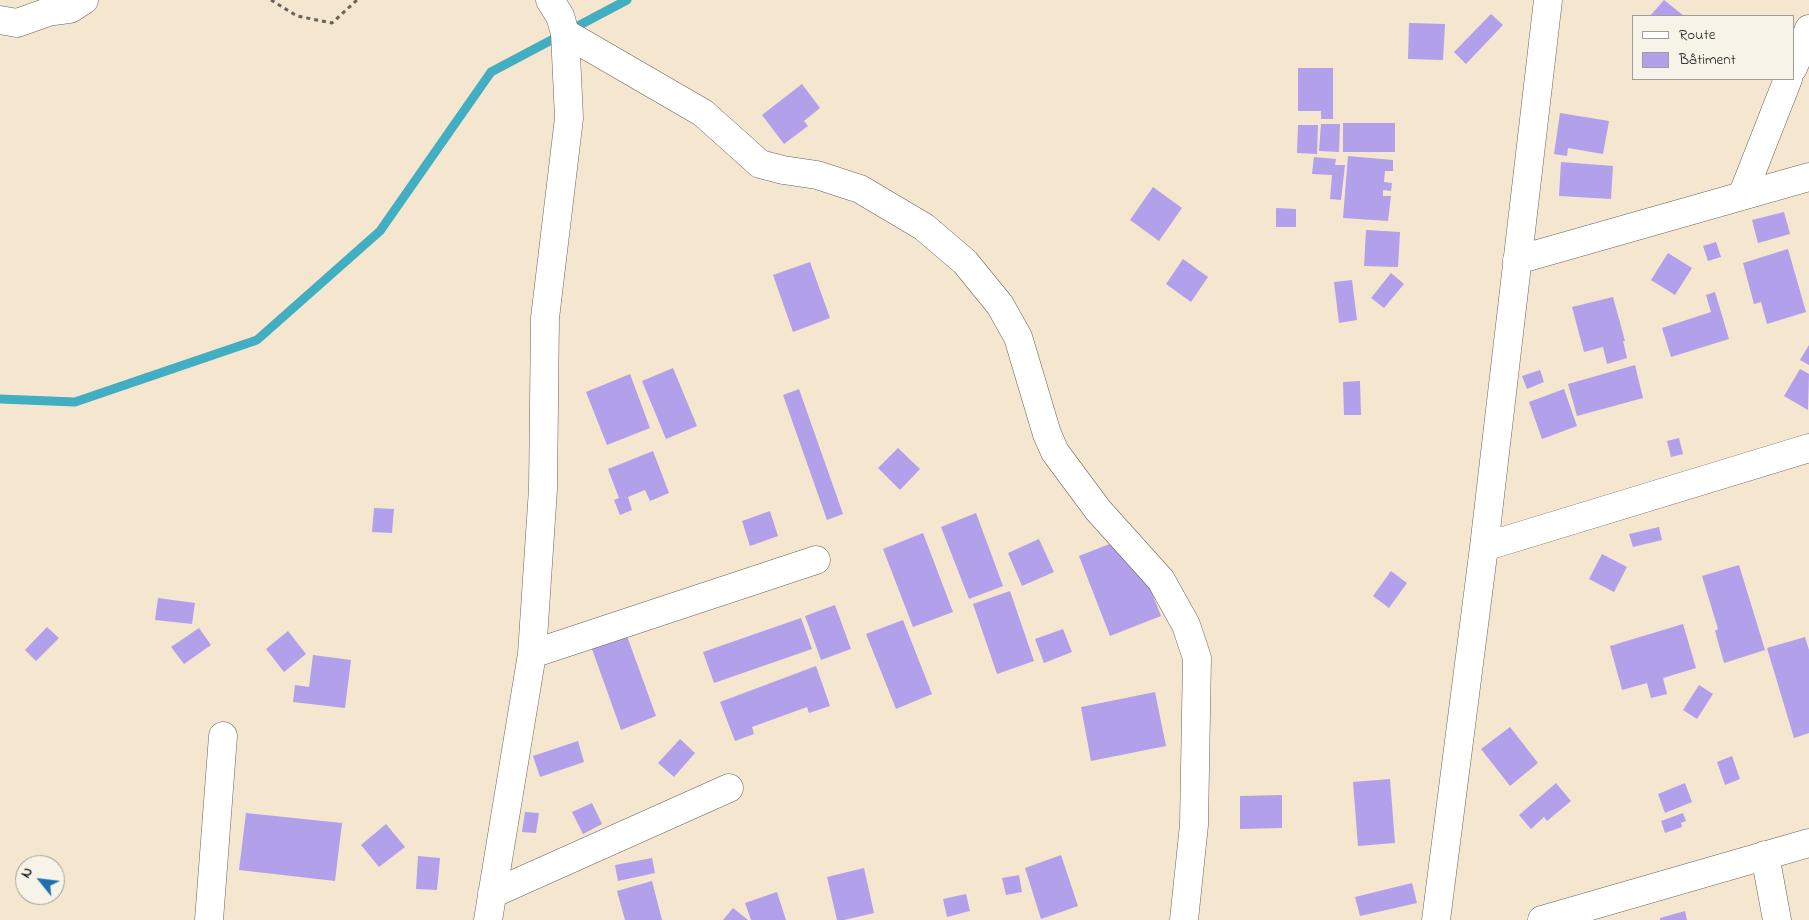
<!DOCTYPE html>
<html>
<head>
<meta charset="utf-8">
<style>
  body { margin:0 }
  #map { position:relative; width:1809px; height:920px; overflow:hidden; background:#f5e6cf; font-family:"Indie Flower",sans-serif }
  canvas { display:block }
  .legend { position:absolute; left:1632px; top:15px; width:162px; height:65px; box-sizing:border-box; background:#f7f3e8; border:1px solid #9f9d96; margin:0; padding:6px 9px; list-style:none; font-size:15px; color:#1c1c1c }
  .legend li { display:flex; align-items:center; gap:10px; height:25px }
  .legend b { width:25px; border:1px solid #9f9d96 }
  .north { position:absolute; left:15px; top:855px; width:50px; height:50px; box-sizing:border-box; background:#f7f3e8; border:1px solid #9f9d96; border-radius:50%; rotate:299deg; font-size:14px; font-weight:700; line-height:20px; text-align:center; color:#1c1c1c }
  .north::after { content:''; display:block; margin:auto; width:18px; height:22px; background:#1f6fb2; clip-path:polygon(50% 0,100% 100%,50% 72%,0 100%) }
</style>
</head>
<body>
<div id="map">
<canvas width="1809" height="920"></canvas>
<ul class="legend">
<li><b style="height:6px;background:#fff"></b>Route</li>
<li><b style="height:14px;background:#b2a0eb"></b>Bâtiment</li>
</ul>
<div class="north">N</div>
</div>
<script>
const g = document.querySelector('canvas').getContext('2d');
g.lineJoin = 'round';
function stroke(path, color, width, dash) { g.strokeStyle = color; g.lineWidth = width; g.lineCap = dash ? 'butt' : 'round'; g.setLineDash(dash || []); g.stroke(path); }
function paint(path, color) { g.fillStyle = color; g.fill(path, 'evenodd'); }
stroke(new Path2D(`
  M0,399L75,402L257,340L380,231L491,72L627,0`), '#42aec1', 9);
paint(new Path2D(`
  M1664,0L1684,16H1650Z
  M1491,14L1503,25L1466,64L1454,52Z
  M1409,23L1445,24L1443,60L1408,59Z
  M1298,68H1333V119H1321V111H1298Z
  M802,84L820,108L804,121L808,126L784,144L762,115Z
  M1560,113L1609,121L1603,154L1568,148L1567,156L1554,154Z
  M1343,123H1395V152H1343Z
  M1321,124H1340L1339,152L1319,151Z
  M1298,125H1318L1317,154L1297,153Z
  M1348,156L1393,160V171H1385L1384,182L1392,183L1391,191L1383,190V196H1391L1388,221L1343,218Z
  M1314,157L1336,159L1335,165H1345L1341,200L1330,199L1332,175L1312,174Z
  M1561,162L1613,166L1611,199L1559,196Z
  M1153,187L1182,208L1159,241L1130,220Z
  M1276,208L1296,209V227H1276Z
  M1784,212L1790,234L1758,243L1752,220Z
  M1366,230L1400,232L1398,267L1364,266Z
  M1716,242L1721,257L1708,261L1703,246Z
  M1788,249L1806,312L1767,324L1761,302L1754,304L1743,263Z
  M1668,253L1692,268L1675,295L1651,280Z
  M1183,259L1208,277L1191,302L1166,284Z
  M810,262L830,318L793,332L773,275Z
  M1391,273L1404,284L1384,308L1371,298Z
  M1352,280L1357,320L1339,323L1334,282Z
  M1715,292L1729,339L1671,357L1662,328L1711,312L1706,295Z
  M1613,297L1625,341H1623L1627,358L1607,364L1603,347L1584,352L1572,307Z
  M1809,345V365L1800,360Z
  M1635,365L1643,398L1577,416L1568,384Z
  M673,368L697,426L666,439L642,381Z
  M1800,369L1809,374L1808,410L1784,396Z
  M1540,370L1544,382L1527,389L1522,376Z
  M630,374L650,428L607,445L586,392Z
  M1360,381L1361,415H1344L1343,382Z
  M799,389L843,514L827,520L783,395Z
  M1564,389L1577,426L1542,439L1529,402Z
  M1679,438L1683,454L1671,457L1667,441Z
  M898,448L920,469L900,490L878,468Z
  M653,451L669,493L650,501L645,490L628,497L632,510L620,515L614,500L619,498L608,469Z
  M374,508L394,509L392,533L372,532Z
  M770,511L778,536L750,546L742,521Z
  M976,513L1003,586L969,599L941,527Z
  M1659,527L1662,540L1633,547L1629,534Z
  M923,533L953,612L913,627L883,549Z
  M1130,536L1161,616L1110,636L1079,556Z
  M1039,539L1054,572L1022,586L1008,553Z
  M1602,554L1627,567L1614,592L1589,579Z
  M1739,565L1765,650L1724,663L1715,631L1718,629L1702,576Z
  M1391,571L1407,583L1389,608L1373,596Z
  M1010,591L1034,661L997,674L973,604Z
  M158,598L195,603L192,624L155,620Z
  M835,605L851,649L821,660L805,616Z
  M801,618L812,649L714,683L703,652Z
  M903,620L932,694L896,709L866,634Z
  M1683,624L1696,668L1663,678L1667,694L1651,698L1647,683L1622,690L1610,646Z
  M47,627L59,638L36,661L25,650Z
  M199,628L211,645L184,664L171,647Z
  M1063,629L1072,652L1044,663L1035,639Z
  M288,631L306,654L284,672L266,649Z
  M627,636L656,716L621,730L592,649Z
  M1805,637L1809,650V733L1794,738L1767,648Z
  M313,655L351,660L345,708L293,702L295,685L309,687Z
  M816,666L830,706L809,713L807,707L752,727L754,734L735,741L720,702Z
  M1699,685L1713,694L1697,719L1683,710Z
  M1155,692L1166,746L1091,761L1081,707Z
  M1510,727L1538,763L1510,786L1481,749Z
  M680,739L695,753L674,777L658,763Z
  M578,741L584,762L540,777L533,756Z
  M1732,756L1740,779L1725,785L1717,762Z
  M1390,779L1395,843L1358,846L1353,782Z
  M1556,783L1571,801L1547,821L1544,817L1531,829L1519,815Z
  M1685,783L1692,802L1665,813L1658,794Z
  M1282,795V828L1240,829V796Z
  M592,803L602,824L583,834L572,812Z
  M525,812L539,813L536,833L522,832Z
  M246,813L342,823L335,881L239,870Z
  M1683,813L1686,821L1681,823L1682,827L1665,833L1661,821Z
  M386,824L405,847L379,867L361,845Z
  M1061,855L1078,906L1041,919L1025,868Z
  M418,856L440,858L437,890L416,889Z
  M652,858L655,873L618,881L615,865Z
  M864,868L874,913L844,920H837L827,877Z
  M1019,875L1022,892L1006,895L1002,878Z
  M652,881L662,920H625L617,891Z
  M1412,883L1417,903L1360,916L1355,897Z
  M777,892L786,920H751L745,903Z
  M966,894L970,911L947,917L943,899Z
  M733,908L748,920H723Z
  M1685,911L1687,920H1660V918Z`), '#b2a0eb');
const minor = new Path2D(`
  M0,20L17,23L48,12L70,9L84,0
  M565,33L703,113L760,164L783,170L817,175L860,189L924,227L965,262L1000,305L1018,337L1047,434L1055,452L1098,510L1161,580L1186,625L1197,658L1194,825L1184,920
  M1793,68L1809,29
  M1742,196L1788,79
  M1517,260L1809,177
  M1484,547L1809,448
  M532,654L816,560
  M1765,855L1777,920
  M492,894L729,788
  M209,920L223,736
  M488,920L532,654L543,489L545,318L569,118L565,33L560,16L550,0
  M1436,920L1484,547L1548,0
  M1542,920L1809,843`);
stroke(minor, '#68635b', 29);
stroke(new Path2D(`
  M271,0L297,16L332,23L357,0`), '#68635b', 3, [4, 4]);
stroke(minor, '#fff', 28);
</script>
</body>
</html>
